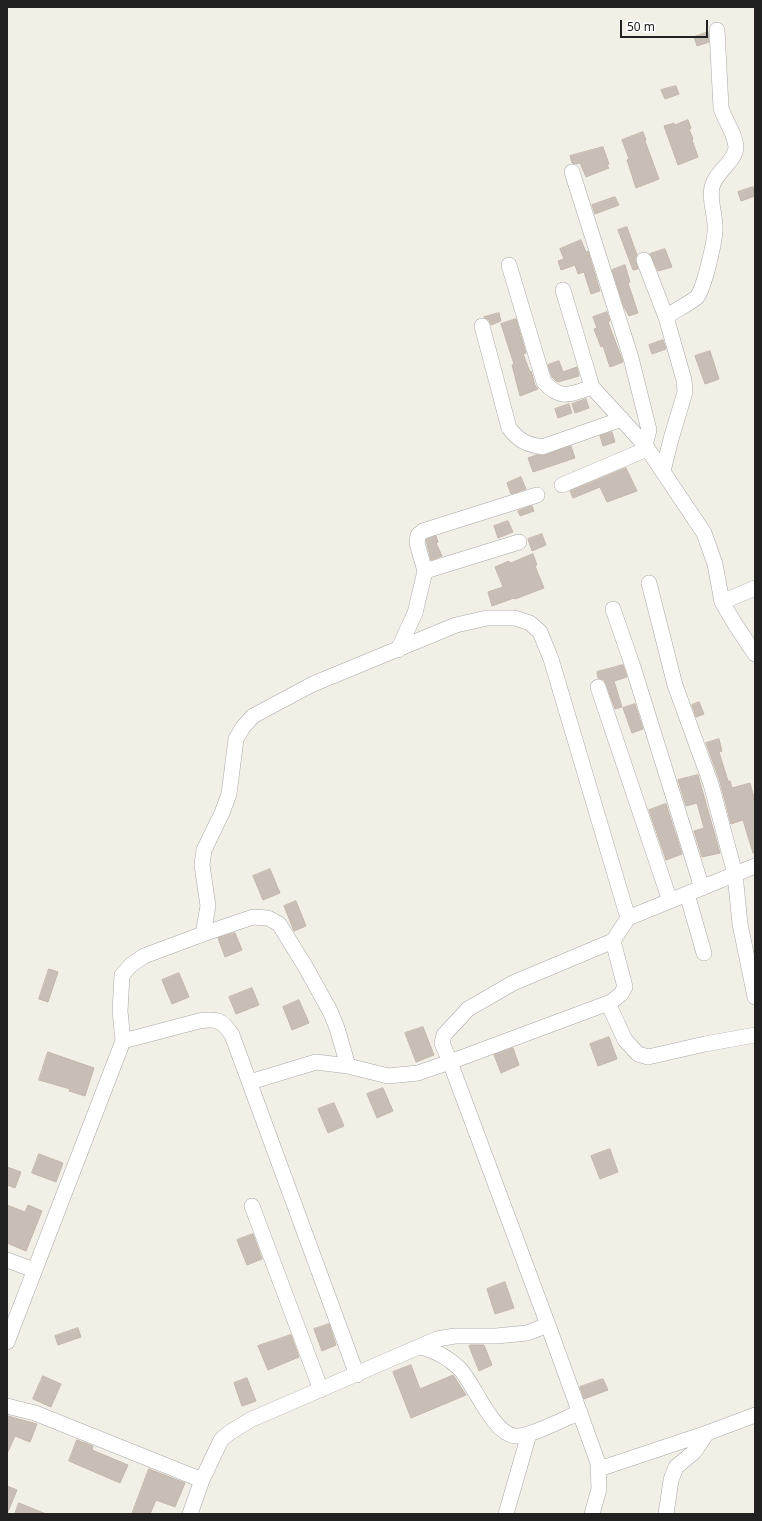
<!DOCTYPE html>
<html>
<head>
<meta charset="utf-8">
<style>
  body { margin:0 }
  #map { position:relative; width:762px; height:1521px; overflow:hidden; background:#f2efe7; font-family:"Noto Sans",sans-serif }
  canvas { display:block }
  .frame { position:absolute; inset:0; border:8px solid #212121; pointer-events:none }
  .scale { position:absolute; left:620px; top:20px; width:88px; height:18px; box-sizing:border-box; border:2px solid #212121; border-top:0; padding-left:5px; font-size:12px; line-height:14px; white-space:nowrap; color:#212121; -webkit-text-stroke:3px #fff; paint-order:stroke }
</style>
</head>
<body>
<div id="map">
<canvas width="762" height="1521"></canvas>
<div class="frame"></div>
<div class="scale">50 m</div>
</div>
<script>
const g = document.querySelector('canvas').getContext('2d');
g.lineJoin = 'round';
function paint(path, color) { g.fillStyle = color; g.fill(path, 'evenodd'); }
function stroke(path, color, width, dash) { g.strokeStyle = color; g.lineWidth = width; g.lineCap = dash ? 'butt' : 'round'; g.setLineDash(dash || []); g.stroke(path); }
const building = new Path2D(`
  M708,32L709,42L697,46L694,37Z
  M676,86L679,94L665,99L661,90Z
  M688,120L691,128L689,129L693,139L692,140L698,157L678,165L664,126L674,123V125Z
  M643,132L646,140L645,141L659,179L636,188L627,160L629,159L622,140Z
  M603,147L609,164L607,165L609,168L586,177L580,163L576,164L572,163L570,156Z
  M753,187L755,196L741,201L738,192Z
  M615,197L619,205L595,214L592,205Z
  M627,227L637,255L635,259L638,269L633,270L618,230Z
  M581,240L586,252L588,251L600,291L591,294L584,272L578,274L575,265L561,270L558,261L564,259L560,249Z
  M665,249L672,267L658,271L650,254Z
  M625,265L630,282L628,283L638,313L629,316L624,307L612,270Z
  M607,312L610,321L608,322L623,362L610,367L603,346L601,347L594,329L597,328L593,317Z
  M499,313L501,321L491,325L489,320L484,317Z
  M516,319L526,353L523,354L530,372L531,371L535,385L538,389L520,396L512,365L514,364L501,324Z
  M663,340L666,349L652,354L649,345Z
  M710,351L719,379L705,384L695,356Z
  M559,361L563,372L577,367L579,376L558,382L556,381L552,377L548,365Z
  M586,399L589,408L575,413L572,404Z
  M569,404L572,413L558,418L555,409Z
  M612,432L615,442L603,446L600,436Z
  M571,446L575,458L533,472L528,458L536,455H545Z
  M626,468L637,491L607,502L600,487L573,498L570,491Z
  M521,477L526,489L511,494L507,483Z
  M532,506L534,511L520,516L518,511Z
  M508,521L513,532L498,538L494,526Z
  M542,534L546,545L532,551L528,539Z
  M436,536L438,542L436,543L442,556L431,560L426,540Z
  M533,554L537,565L535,566L544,588L515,599L514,598L492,606L488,592L503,587L495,567L509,561L510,563Z
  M623,665L627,677L614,681L622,707L615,709L606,684L604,680L598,678L597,672Z
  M699,702L704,714L696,717L692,705Z
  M635,704L643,729L632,733L623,708Z
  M719,739L722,751L719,752L728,781H730L732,788L750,783L755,801V853H753L743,820L731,824L720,782L706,743Z
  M698,775L720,853L702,857L694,831L704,828L697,803L686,806L678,780Z
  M666,804L682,854L666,860L649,810Z
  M270,869L280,893L263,900L253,876Z
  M296,901L306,926L294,931L284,906Z
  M235,933L242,950L225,957L218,938Z
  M49,969L58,972L48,1002L39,999Z
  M179,973L189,997L172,1004L162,980Z
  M252,988L259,1005L236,1014L229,997Z
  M299,1000L309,1023L292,1030L283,1007Z
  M423,1027L434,1055L416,1062L405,1033Z
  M609,1037L617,1059L598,1066L590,1044Z
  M513,1048L519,1065L501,1073L494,1055Z
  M48,1052L94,1068L85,1096L69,1091L70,1089L39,1080Z
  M383,1088L393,1111L377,1118L367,1094Z
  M334,1103L344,1126L328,1133L318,1109Z
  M610,1149L618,1172L600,1179L591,1156Z
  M39,1154L63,1163L56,1182L32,1173Z
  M7,1167L21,1172L15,1188L7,1185Z
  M7,1205L25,1212L28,1205L42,1211L26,1251L7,1243Z
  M253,1234L262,1259L247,1265L237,1240Z
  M505,1282L514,1308L495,1314L487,1289Z
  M329,1324L336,1345L322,1351L314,1329Z
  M78,1328L81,1337L58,1345L55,1336Z
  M291,1335L299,1357L268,1370L258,1346Z
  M470,1345H484L492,1365L479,1371L469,1346Z
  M411,1365L420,1389L453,1375L466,1395L411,1418L393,1372Z
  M43,1376L61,1384L51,1407L33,1399Z
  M247,1378L256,1401L242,1406L234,1383Z
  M603,1379L608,1390L584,1399L580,1387Z
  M8,1416L37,1424L30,1442L15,1436L7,1454V1418Z
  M77,1440L93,1446L92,1450L128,1465L120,1483L69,1461Z
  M149,1469L185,1483L175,1507L156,1500L150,1514H132Z
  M7,1486L17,1490L7,1514Z
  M19,1503L46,1514H15Z`);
paint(building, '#c7beb6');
stroke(building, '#c5b6a8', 1);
const minor = new Path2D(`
  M572,172L631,358L649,430L645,445
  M644,260L666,317L684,380L685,392L671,439L663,471
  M509,265L544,382C561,401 571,394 592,387
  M563,290L592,387L645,445L704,533L715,564L722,602L735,624L755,654
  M666,317C672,312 692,302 697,297C704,288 716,239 715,226C715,213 709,201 712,187C715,173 735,161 736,148C736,135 725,121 721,108L717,30
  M482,326L509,428C519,441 526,444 542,447L622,419
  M562,485L647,449
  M425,571L417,543L418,535L423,531L537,495
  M649,583L675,685L711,784L735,874L740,924L755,997
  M722,602L755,588
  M613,609L633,667L702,888
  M398,650L415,613L425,571L519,542
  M598,687L670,901
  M687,894L704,953
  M203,934L253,917L268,918L279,924L305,966L330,1011L337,1028L348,1066
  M608,1003L625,1040L638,1054L648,1057L705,1044L755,1035
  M123,1041L199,1021C217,1018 222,1020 232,1035L357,1375
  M250,1082L316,1062L348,1066L388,1076L418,1073L450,1062L442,1043L444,1035L468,1009L513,983L613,941
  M252,1206L321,1390
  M7,1260L34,1270
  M548,1325L598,1463L599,1489L592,1514
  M7,1342L123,1041L120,1011L122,975L131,965L144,956L203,934L208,906L202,865L204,850L222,813L229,794L236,739L243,727L253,716L313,684L456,625L487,618H515L530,623L540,632L551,659L628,918
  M421,1347C436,1351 449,1358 460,1369C474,1384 493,1434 515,1436C528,1438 566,1418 580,1412
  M7,1406L35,1413L202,1480
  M599,1469L707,1433
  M190,1514L202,1480L221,1440L229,1433L250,1420L437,1339L455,1336H496L527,1333L548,1325L450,1062L611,1002L621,994L625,987L613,941L628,918L755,866
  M506,1514L529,1434
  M666,1514L671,1480L676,1467L694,1452L707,1433L755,1415`);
stroke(minor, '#a8a8a8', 16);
stroke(minor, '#fff', 15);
</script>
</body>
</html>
